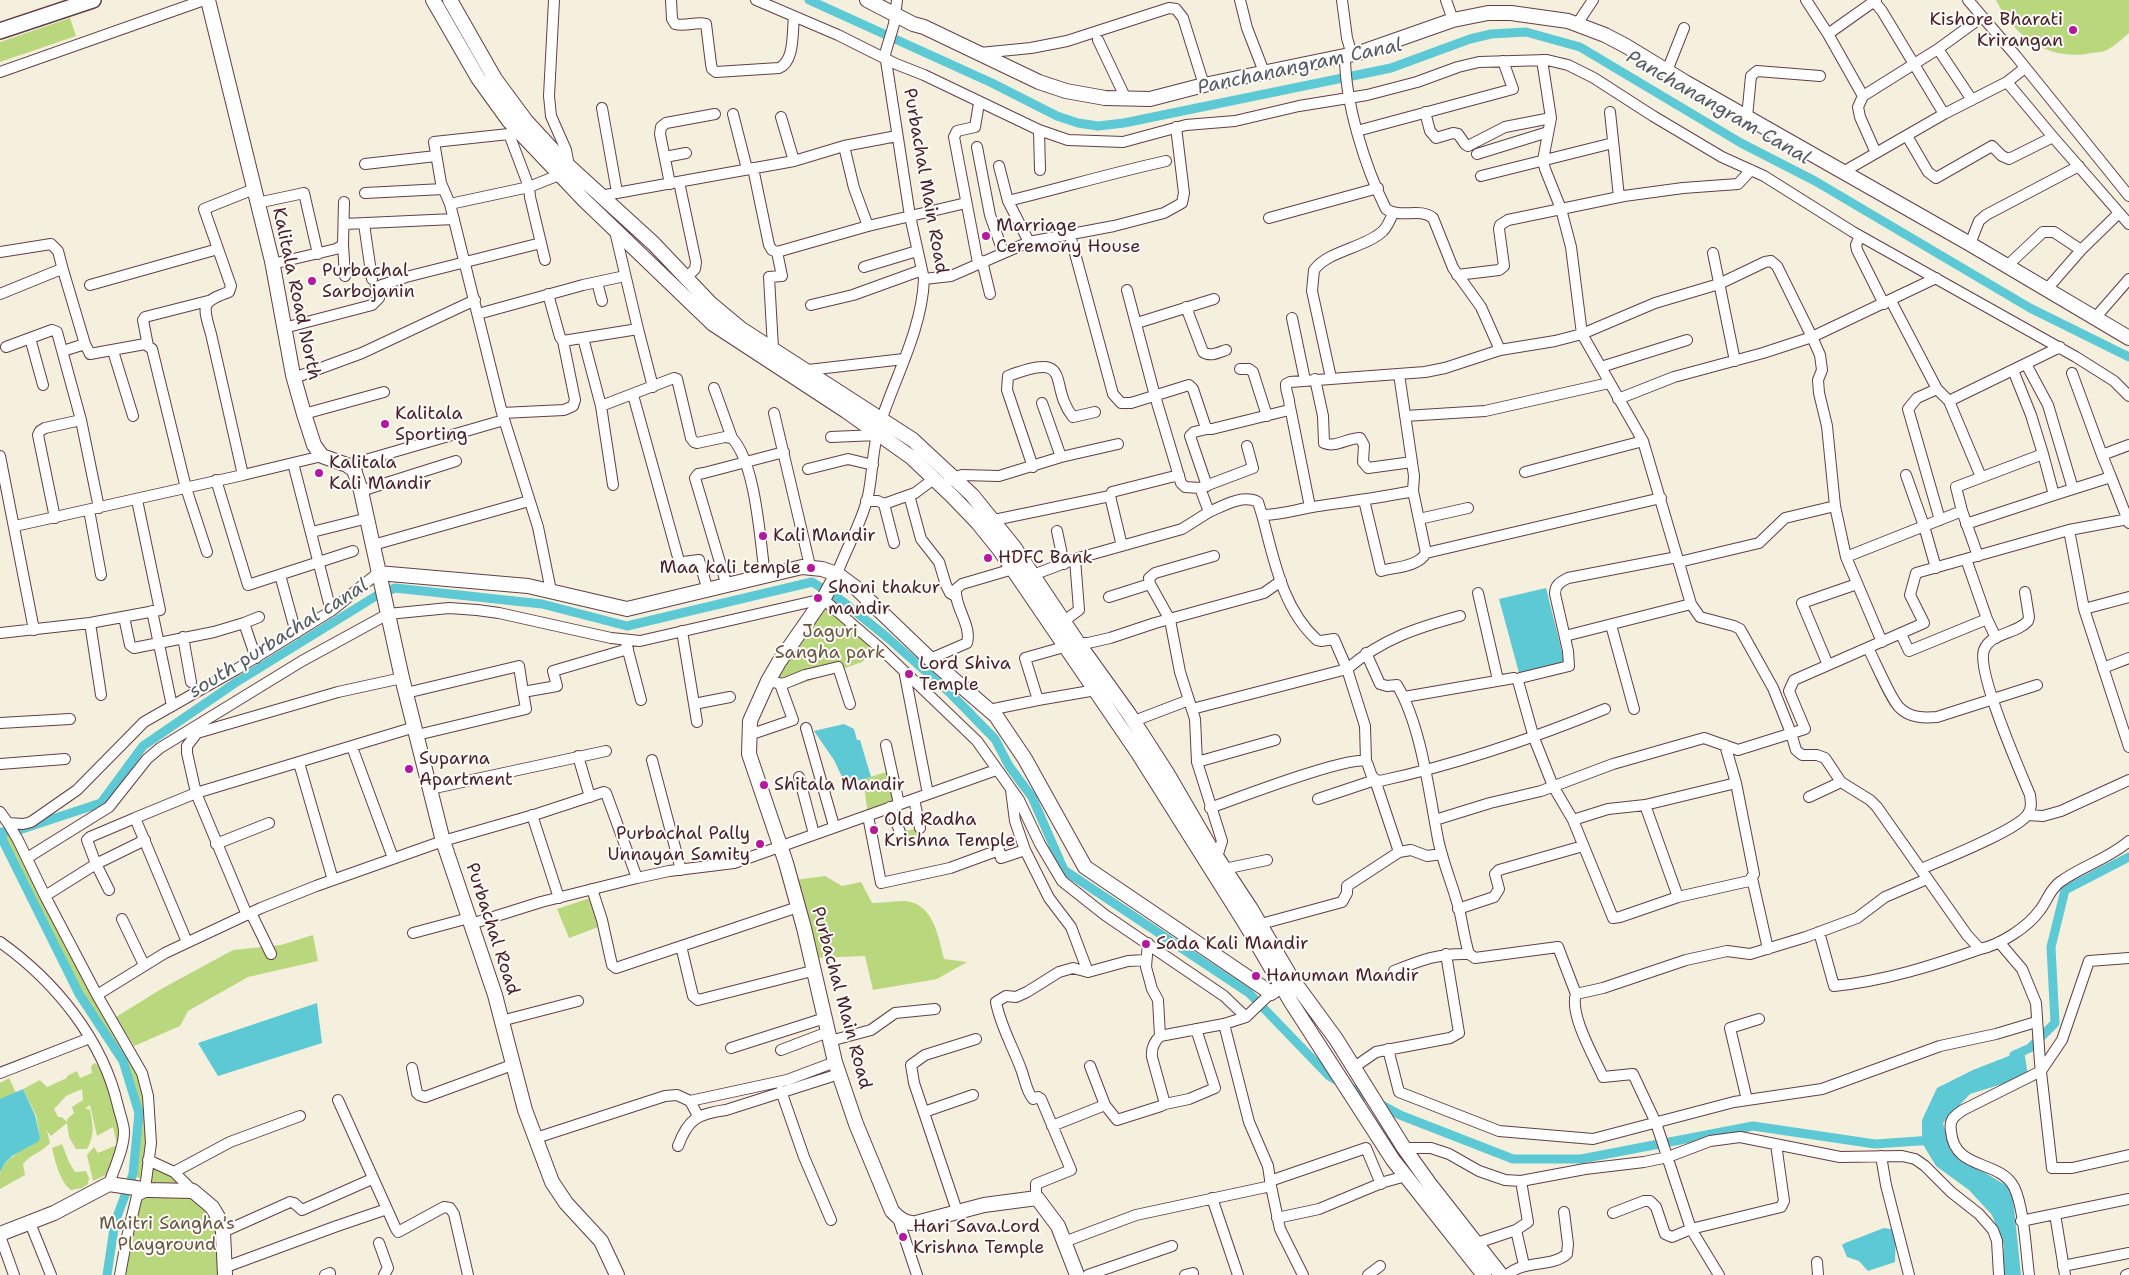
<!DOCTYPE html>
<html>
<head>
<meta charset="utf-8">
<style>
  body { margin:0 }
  canvas { display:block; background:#f4f0dd }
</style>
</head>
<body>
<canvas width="2129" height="1275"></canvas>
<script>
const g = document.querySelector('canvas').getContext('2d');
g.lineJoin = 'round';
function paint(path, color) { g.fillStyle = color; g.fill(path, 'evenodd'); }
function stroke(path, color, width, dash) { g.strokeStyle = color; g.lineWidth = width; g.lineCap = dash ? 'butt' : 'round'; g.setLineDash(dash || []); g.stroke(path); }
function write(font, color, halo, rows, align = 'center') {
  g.font = font + ' "Shantell Sans",sans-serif'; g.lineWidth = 4; g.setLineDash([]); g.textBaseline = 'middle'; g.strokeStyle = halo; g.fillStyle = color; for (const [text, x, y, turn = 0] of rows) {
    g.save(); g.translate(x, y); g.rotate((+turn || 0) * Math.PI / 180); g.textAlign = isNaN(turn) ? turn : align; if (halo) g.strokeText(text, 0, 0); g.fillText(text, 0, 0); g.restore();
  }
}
paint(new Path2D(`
  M1996,0H2129V33C2122,39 2115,46 2107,50C2103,52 2097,52 2092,53C2050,62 2014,37 1996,0Z
  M70,18L76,36L0,62V42Z
  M825,603L880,645L862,662L792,687L779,686L776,669Z
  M887,772L896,803L868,815L863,779Z
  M920,828L923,843L915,846H905L900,832Z
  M0,832L13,835L140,1075L151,1138L142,1180L133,1174L139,1113L123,1061L79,994Z
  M825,876L842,886L861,882L872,903C883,903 894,901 904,901C934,903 938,936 944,959L967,962L937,979L873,990L865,956L814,958L795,880Z
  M593,897L601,926L569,938L557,909Z
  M313,935L318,961L248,977L188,1011L180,1026L134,1046L116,1017L163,988L233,950L281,945Z
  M95,1063L108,1075L121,1137L110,1173L93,1181L87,1155L94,1147L98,1153L117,1145L113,1127L97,1136L90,1105L85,1108L90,1110C93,1125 95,1135 87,1149H76L69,1137L67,1123L51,1136L47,1131L50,1143C42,1152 31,1154 23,1164L25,1175L0,1189C0,1184 0,1177 0,1173C5,1157 25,1149 38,1141L40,1137L36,1115L23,1089L40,1080L47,1087L67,1078V1076L77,1071L80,1078L92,1073L91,1066ZM82,1089L83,1100L72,1107L74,1113L67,1119V1122L62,1117H58L54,1109L66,1096Z
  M9,1078L16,1093L0,1101V1083Z
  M62,1144L69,1162L75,1172L86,1171L89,1178L88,1184L82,1188L71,1190C60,1182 55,1161 52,1148Z
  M148,1160L173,1174L182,1185L164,1193L198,1199L215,1221L219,1275H117L138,1195L151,1190Z`), '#b9d87e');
paint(new Path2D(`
  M1546,588L1565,664L1519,673L1499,599Z
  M844,724L854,729L857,740H860L871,777L851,782L843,779L834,760L814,731Z
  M317,1003L322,1043L218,1076L198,1043Z
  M2024,1050L2028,1076L1970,1094L1943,1123L1952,1153L2012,1189L2021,1275H2002L2004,1246L1992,1215L1969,1190L1936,1166L1922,1143V1120L1937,1088L1973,1070Z
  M23,1089L35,1115L40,1137L39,1141L12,1156L5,1163L0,1172V1099Z
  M1884,1228L1896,1230L1895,1262L1868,1271L1859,1261L1847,1257L1842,1245L1845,1243Z`), '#5dc9d4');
stroke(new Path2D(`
  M809,0L992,83L1057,116L1078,123L1098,126L1124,123L1391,68L1470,39L1491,34L1526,32L1580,47L1741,143L1815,181L2030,308L2129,357
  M0,832H13L101,803L143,746L235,683L376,596L395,588L542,604L627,626L812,582L841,600L888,638L951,694L995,739L1009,766L1032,797L1064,870L1249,993L1329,1076L1400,1115L1513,1159H1581L1753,1126L1875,1144L1933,1140
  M0,835L79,994L123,1061L139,1113L133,1174L115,1222L107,1275
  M2014,1055L2030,1048L2055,1023L2051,947L2065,890L2129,857`), '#5dc9d4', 9);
const street = new Path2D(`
  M671,0L672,19L675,24C686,27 696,21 706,24L711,64L712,69L716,72L779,68C795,61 792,33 794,17
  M756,0L838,35L896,64L924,75L1039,130L1068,140L1123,142L1186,125L1235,121L1299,106L1367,95L1417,82L1458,67L1479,62L1547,60L1568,65L1594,78L1653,116L1722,157L1764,176L1853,232L2076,357L2114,381L2129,396
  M1240,0L1247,28L1264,72
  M1342,0L1347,38L1352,55
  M1446,0L1453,20
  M1806,0L1828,34
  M1873,0L1882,11L1944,114
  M1876,0L1828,34L1863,96L1938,49L1982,17
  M1968,0L2016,56L2129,196
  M1577,24L1593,0
  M1098,40L1126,99
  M1938,49L1972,100
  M980,53L1031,48L1067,41L1169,8L1176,9L1183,18L1204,85
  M1345,56C1345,103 1365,167 1386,209C1401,219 1419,207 1433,218L1453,268L1481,307L1500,350
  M1542,60L1551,118L1543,160L1545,169L1561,209L1571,247L1582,334L1643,441L1691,604L1700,617L1734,626L1740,629L1773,688L1791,733L1796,750L1802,755H1817L1825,758L1841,782L1870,800L1877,807L1967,935L1980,949C2000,945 2028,927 2040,910C2047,901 2050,889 2060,882C2082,866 2108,859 2129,841
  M1667,71L1684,28
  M0,72L204,0
  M2007,82L2025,68
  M1863,96L1858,107L1860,117L1876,153
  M602,108L617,192
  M1425,112L1430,131L1436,138L1453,133L1458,134L1465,144L1468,146L1505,127L1551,118
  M1610,112L1619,197
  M733,114L747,169
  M781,117L794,161
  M1747,117L1751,76L1757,71L1820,76
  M1039,130L1040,170
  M1357,131L1513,89L1503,61
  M1907,136L1928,172L1936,178L1992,146L2002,156L2009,159L2053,137
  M844,146L854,188L868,226
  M977,147L990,215L1003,252
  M1477,154L1548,132
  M665,157L686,153
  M365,164L436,156
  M999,166L1008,201L1029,242
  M753,168L769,245L772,250L777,252L868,226L966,203
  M1843,172L1944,114L2007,82L2053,137L2129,224
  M1481,176L1613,143
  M679,182L696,262L695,269L686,278
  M670,184L660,134L661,127L666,123L715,114
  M254,189L204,209L231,286L229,292C200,302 203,306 211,334L243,475L322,456
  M365,193L443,189
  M600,196L794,161L844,146L897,136
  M1008,201C1061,188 1112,173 1166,161
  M257,203L304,193L318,254
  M450,204L529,187L559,175L569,166L566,150L551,116L549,96L554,0
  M1269,218L1378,188
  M344,224L454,219
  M364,224L372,279
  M614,227L638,329
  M1070,235L1113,394L1121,403H1131L1189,385L1193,389L1205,425L1207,429H1212L1289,410C1292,401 1285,393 1286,384L1290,382L1425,372L1445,368L1500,350L1555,341L1582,334L1655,303L1719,284L1765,262L1771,261L1777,266L1812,337L1936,278
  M1860,236L1856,245L1857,250L1884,304
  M1970,244L1979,221L1986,215L2079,166
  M343,245L345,276
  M0,252L51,244L58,251L63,270
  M1713,253L1735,361
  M545,260L530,197L529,187L509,134L434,142L441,183L450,204L502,413L538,527L551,591
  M982,261L990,294
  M978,263L954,137L957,131L975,127L979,103
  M272,264L336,249L343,245L344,202
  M2007,266L2043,232H2054L2081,250
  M864,267L917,251
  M1457,275L1499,270L1504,266L1499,229L1500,225L1508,220L1624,196L1683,188L1738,184L1751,170
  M924,279L951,276L1029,242L1114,226L1164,213L1182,203L1184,193L1176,127
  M597,282L602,301
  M90,285L218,249
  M2047,289L2081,250L2119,213
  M0,294L59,270H63L85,344L90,354L145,344L152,349L186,488L207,552
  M548,294L560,337L563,341L638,329L653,387
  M1891,301L1937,389L1949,401L1981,477
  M811,305L853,295L922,270
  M1186,307L1203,352C1210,357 1218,353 1226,350
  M478,314L583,285L625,276
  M1292,318L1305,380
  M2095,318L2129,279
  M1137,323L1214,299
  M284,328L372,305L379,298L376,287L406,277L541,243
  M30,338L43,385
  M583,338L601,406
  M148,346L143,320L145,317L208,301
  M6,347L52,330L57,332L81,420
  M773,348L769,277L782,276L777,252
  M63,351L85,344
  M113,351L133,416
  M2026,364L2048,405L2073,489
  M1601,367L1687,340
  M1240,369H1249L1253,372L1267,416
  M808,370L904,359
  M2013,370L2031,415L2043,454
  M2072,373L2102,455
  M294,378L362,353L475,300
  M1331,378L1312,291L1314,270C1329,250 1365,248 1383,231C1388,226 1390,219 1393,214
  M1315,379L1323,416L1324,443C1336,448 1347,438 1360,438L1364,445L1363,462L1368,468L1412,462
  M714,388L732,438
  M1937,389L1917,398L1908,409L1940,520
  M633,395L679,561L683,562L699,560L708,591
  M1618,399L1674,377L1763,353L1812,337L1820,355L1822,370L1818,380L1819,393L1827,426L1835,506L1846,557L1882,642
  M1949,401L2060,347
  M1042,403L1061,457
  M1290,407L1310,507
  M502,413L564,410L573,406L575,400L563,341
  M774,413L810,566
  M304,414L384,392
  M1405,416L1485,411L1609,383
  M831,437L877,435
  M0,456L34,630
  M293,463L331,611
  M1033,467L1007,390L1008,376C1076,350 1047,385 1073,417L1095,412
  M808,469L848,459L873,465
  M354,470L362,461L504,420
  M1525,472L1643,441
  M1906,475L1924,526L1936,568
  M2111,477L2102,455L2129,445
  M216,480L248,585L353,551
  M613,485L601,406L674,378L677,379L691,438L694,442L697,443L725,437L732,438C756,464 760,540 765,576
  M943,486L954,477L962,475L999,476L1061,457L1118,444
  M1207,486L1190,436L1194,432L1207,429
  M1200,488L1253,468L1247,446
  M361,491L456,461
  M909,495L921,539L939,562L946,585L950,593L955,596
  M2054,495L2111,477L2129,523
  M1364,500L1381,571C1395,567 1418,567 1426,553L1413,491
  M866,501H878L884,504L894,543
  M884,504L915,493L935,478
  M89,510L101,575
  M1962,511L1956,487L2043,454L2054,495L1966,524
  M1209,512C1223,506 1242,494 1258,502L1262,515C1280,515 1295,510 1312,507C1346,502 1379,498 1413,491L1414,476L1399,374
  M55,518L38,435L40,431L45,428L81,420L99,508
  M1419,519L1468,508
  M994,520L1110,496
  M15,526L243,475
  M2069,530L2084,609L2129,597
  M1057,531L1064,564
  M312,532L368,518
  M373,545L529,501
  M1122,546L1110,496L1112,492L1179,475
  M1426,553L1661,498
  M1214,556L1155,573L1149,578L1150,584L1170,620L1180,672L1195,719L1197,762L1222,841L1217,857
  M1677,557L1568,578C1560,582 1555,585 1555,594L1568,651L1569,666L1520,678L1518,681L1534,738L1553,786L1573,820L1613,918L1620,917L1678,897L1749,881L1754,874L1736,783L1725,745
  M1846,557L1962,511L1978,556
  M1679,562L1759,543L1785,518L1835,506
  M837,574C846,548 862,523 868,496C873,473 872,447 880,424C895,377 922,330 924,279L910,216L885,54L894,24L897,0
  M280,575L296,633
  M1033,575L1075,559L1182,529L1209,512L1200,488L1185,487L1181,483L1155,396L1127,290
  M727,586L695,478L698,474L704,473L784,452
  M1478,593L1498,680
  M1109,597L1150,584
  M2084,609L2129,747
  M152,611L172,706
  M124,617L130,645L134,648L214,632L244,623L256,658
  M1987,619L1996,638
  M1064,621L1079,610L1075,559
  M90,623L101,695
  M244,623L259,617
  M1611,625L1634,709
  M682,631L697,722
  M0,633L90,623L160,610L137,500
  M1901,634L1909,651L1987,619L1966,559
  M1565,636L1691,604
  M183,637L191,682
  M626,643L641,700
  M1868,648C1874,659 1892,702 1900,708C1910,718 1924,718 1937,717L2037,685
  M1366,653L1380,684L1387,686L1397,685C1421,725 1429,792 1438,839C1443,864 1454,888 1460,913C1463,927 1465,941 1469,954L1475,958L1558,947L1576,994L1603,988L1686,960L1727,951L1750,954L1806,937L1857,918L1885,897L1927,879
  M930,659L967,643C972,625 954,607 956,589L962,584L1013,569
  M1828,665L1802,603L1857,584
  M2103,668L2129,658
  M905,675L928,794
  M768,681L783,684L805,675L838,667L850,704
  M406,693L519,666L523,692L557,686L553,671L628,649
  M1404,697L1514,678
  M1038,700L1096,690
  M694,704L730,697
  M1192,709L1347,669L1334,639L1321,641L1317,640C1282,608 1274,559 1262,515
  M989,710L1038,700L1025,658L1078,643H1088L1110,638L1155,623L1264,593L1281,581
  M1134,721L1189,700
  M0,723L70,719
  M806,728L834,826
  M417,735L526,709L523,692
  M749,735L793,720L780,684
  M886,745L899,804
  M352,747L393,858
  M578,756L590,797
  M652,760L681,870
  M1366,761L1365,726L1347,669C1382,639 1416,628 1460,616
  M1197,762L1275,740
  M299,763L333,880
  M0,764L65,759
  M799,777L814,834
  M430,789L606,751
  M1011,790L1015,821L1025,850
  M1809,797L1841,782
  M914,799L920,828
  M1318,799L1375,780L1399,852
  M1645,805L1678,897
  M890,807L900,832
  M1210,808C1235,799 1347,756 1366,761C1371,769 1369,779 1380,781C1458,764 1532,739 1605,709
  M0,812L8,823L23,824L31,822L77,790L144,722L237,669L331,611L378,573
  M532,815L559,898
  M2028,815L2043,816L2061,811L2129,780
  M868,816L881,883L950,868L999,850L1001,858L1025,850L1049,898L1071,927L1088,972L1128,961L1146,960
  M135,818L196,793L415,727
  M1435,820L1490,803L1541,791L1613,764L1704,738L1738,750L1805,729L1789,691L1794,680L1924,623L1910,595L1916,573L2069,530L2129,519
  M1573,820L1608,809L1645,805L1736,783
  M8,823L18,840L45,896L97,995L142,1073L148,1096L151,1143L145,1189
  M216,844L269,823
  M27,858L109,807L147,759L160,748L302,661L388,614L449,608L477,610L499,613L611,638L640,641L823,599L880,648L977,741L1019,800L1040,844L1062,881L1105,915L1224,996L1246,1017L1271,993
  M1224,869L1267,860
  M1921,869C1942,860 2018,830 2028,814C2032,807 2031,803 2030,795C2020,771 1976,671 1984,650C1991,632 2017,634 2028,621L2029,617L2025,592
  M1752,878L1768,949
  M592,889L602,920L612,965L616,968L798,907
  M109,890L96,864L145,840
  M45,896L96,864L87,840L90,837L135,818L187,942
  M1458,909L1494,897L1499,889L1495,874L1499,870L1583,846
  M251,913L271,954
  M247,915L196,793L187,753V746L197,733L338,692L402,678
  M122,919L144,965
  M471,924L541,902L637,878L669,871L734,863L996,770
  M1261,924L1342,902L1347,893V886L1399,852L1411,850L1427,856L1442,854
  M1819,932L1834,986C1884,981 1932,966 1980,949
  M413,933L469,918
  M0,942C55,981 103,1040 118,1106C120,1115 124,1124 124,1132C124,1149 114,1168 109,1184
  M1999,942L2022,969L2036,1003L2040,1063L2052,1168H2072L2129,1155
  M1148,943L1146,967L1152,989L1158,1000L1160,1036
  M681,946L693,996L698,1000L812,971
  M1394,971C1421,960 1439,953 1469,954
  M1576,994C1569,1014 1594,1057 1603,1077L1633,1074L1656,1123L1691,1229L1719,1275
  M97,995L165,953L261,908L316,886L443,841L537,814L604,792L606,793L637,878
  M501,1021L578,1001
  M830,1041L871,1030L895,1013L935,1009
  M731,1048L825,1018
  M1388,1049L1399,1092L1499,1131L1593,1139L1734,1102L1822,1089L1940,1046L1996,1034L2036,1022
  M781,1050L828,1032
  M1090,1066L1105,1105
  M412,1068L417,1093L419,1095L425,1097L512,1065
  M1353,1068L1376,1052L1450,1038L1459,1033L1446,954
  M0,1073L90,1038
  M781,1091L804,1157L831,1220
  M338,1100L396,1229L398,1232L444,1207L450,1208L454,1214L468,1275
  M1747,1100L1730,1028L1759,1019
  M690,1101L787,1080L835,1062
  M1165,1104L1189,1099L1215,1088L1196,1029
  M924,1112L973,1095
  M1052,1126L1105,1105L1117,1120L1161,1106L1165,1104L1152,1057C1151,1048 1154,1042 1160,1036L1224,1024L1246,1017
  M536,1138L665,1096L677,1095L690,1101L698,1116
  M678,1146C688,1119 697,1114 726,1110L839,1074
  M1404,1148H1431L1449,1154L1479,1171L1505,1180L1521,1181L1585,1169L1644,1162L1668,1157L1710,1141L1740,1137L1840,1157L1902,1156L1915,1159L1925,1166L1951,1192L1979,1214L1993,1230L1997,1241L1999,1275
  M1881,1156L1886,1185L1909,1275
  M148,1160L174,1172L230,1142L300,1116
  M174,1172L193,1191
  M1270,1181L1366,1148L1381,1184
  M1271,1186L1280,1229L1303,1275
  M1036,1198V1184L1071,1170L1041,1099L1038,1097L1033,1099C1026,1091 1025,1079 1021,1069C1013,1047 1000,1025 996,1002L1006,996L1016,997L1027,992L1059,972L1073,968L1088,972
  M1212,1198L1238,1275
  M957,1211L914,1083L911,1065L925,1055L976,1039
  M1613,1213L1644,1201H1650L1656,1207L1665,1234L1672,1237L1691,1229L1781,1207L1784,1201L1776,1144
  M2055,1214L2065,1275
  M898,1218L917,1275
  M1277,1218L1319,1209L1384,1182L1406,1176
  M2021,1221L2129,1199
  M30,1223L51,1275
  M1516,1230L1524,1265
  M223,1232L290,1202L294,1203L302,1210L372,1179
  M0,1236L14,1275
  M1064,1242L1136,1215L1271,1186L1268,1166L1249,1122L1224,1024
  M379,1243L388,1268L384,1275
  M1477,1243L1516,1230L1528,1222L1521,1181
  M1817,1262L1818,1275
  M2063,1266L2129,1253
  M223,1268L337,1226L387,1209
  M120,1275L127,1237L137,1196L149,1190
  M325,1275L330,1273
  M1088,1275L1172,1246
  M1185,1275L1193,1273
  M1368,1275L1380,1266
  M1507,1275C1526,1259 1551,1268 1567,1254L1568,1244L1564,1212
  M2029,1275C2026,1252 2024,1207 2014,1187C1999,1159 1954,1171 1951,1131C1949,1120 1954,1116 1963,1110L2041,1071L2062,1040L2089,961L2129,958
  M2126,1275L2129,1274`);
const secondary = new Path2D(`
  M208,0L272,261L293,375L304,414L314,445L322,456L347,465L354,470L361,491L402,678L443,841L495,995L525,1110L552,1182L566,1203L601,1241L617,1275
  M433,0L478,78L509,121L584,200L713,324L846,411L911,457L952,496L978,523L999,549L1138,753L1245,923L1291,1002L1393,1160L1484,1275
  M450,0L495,79L526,121L563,161L654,244L711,304L741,329L913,440L972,495L1014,547L1078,643L1129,714L1167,773L1210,847L1251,909L1292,979L1336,1039L1404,1148L1429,1183L1501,1275
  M867,0L913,24L924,27L1039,82L1066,91L1105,98L1150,99L1204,85L1359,53L1453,20L1488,13H1511L1568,21L1605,35L1626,46L1685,82L1970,244L2129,338
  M378,573L528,586L627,609L802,567L822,569L837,574L856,588L930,659L996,716L1025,759L1085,867L1271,993L1281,986
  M837,574L825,596L779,662L768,681L750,721L749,754L786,863L804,928L835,1062L856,1124L892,1211C898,1218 907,1224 916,1223L984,1205L1037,1198L1058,1226L1077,1275
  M0,1234L54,1213L109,1184L149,1190L193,1191L212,1207L221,1222L223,1232L225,1275`);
const primary = new Path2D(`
  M0,31L93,0`);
stroke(street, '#643e46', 12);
stroke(secondary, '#643e46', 16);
stroke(primary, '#643e46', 18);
stroke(street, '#fff', 10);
stroke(secondary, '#fff', 14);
stroke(primary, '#fff', 15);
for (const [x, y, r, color] of [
  [2073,30,5,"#b5179e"],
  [986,236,5,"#b5179e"],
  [312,281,5,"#b5179e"],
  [385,424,5,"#b5179e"],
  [319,473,5,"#b5179e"],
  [763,536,5,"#b5179e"],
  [988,558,5,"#b5179e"],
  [811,568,5,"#b5179e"],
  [818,598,5,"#b5179e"],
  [909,674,5,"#b5179e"],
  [409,769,5,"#b5179e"],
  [764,785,5,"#b5179e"],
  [874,830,5,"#b5179e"],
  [760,844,5,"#b5179e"],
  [1146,944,5,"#b5179e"],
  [1256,976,5,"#b5179e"],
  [903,1237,5,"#b5179e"]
]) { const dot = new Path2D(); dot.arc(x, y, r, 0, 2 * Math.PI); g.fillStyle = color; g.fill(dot); stroke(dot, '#fdfcf7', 2); }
write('18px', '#4a1f2b', '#fdfcf7', [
  ["Kishore Bharati",2063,20,"right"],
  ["Krirangan",2063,41,"right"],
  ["Marriage",996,226],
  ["Ceremony House",996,247],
  ["Purbachal",322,271],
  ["Sarbojanin",322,292],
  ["Kalitala",395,414],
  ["Sporting",395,435],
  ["Kalitala",329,463],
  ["Kali Mandir",329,484],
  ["Kali Mandir",773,536],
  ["HDFC Bank",998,558],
  ["Maa kali temple",801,568,"right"],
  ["Shoni thakur",828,588],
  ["mandir",828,609],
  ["Lord Shiva",919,664],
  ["Temple",919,685],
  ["Suparna",419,759],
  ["Apartment",419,780],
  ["Shitala Mandir",774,785],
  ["Old Radha",884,820],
  ["Krishna Temple",884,841],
  ["Purbachal Pally",750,834,"right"],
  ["Unnayan Samity",750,855,"right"],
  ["Sada Kali Mandir",1156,944],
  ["Hanuman Mandir",1266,976],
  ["Hari Sava.Lord",913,1227],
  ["Krishna Temple",913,1248]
], 'left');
write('18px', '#4a1f2b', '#fdfcf7', [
  ["Purbachal Main Road",925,181,80],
  ["Kalitala Road North",296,294,78],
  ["Purbachal Road",492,929,72],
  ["Purbachal Main Road",841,998,75]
]);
write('18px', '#6b5644', '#fdfcf7', [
  ["Jaguri",830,632],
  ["Sangha park",830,653],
  ["Maitri Sangha's",167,1224],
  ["Playground",167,1245]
]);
write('italic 19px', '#515a66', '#fdfcf7', [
  ["Panchanangram Canal",1300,67,-12],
  ["Panchanangram Canal",1718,108,30],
  ["south purbachal canal",279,639,-32]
]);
</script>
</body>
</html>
